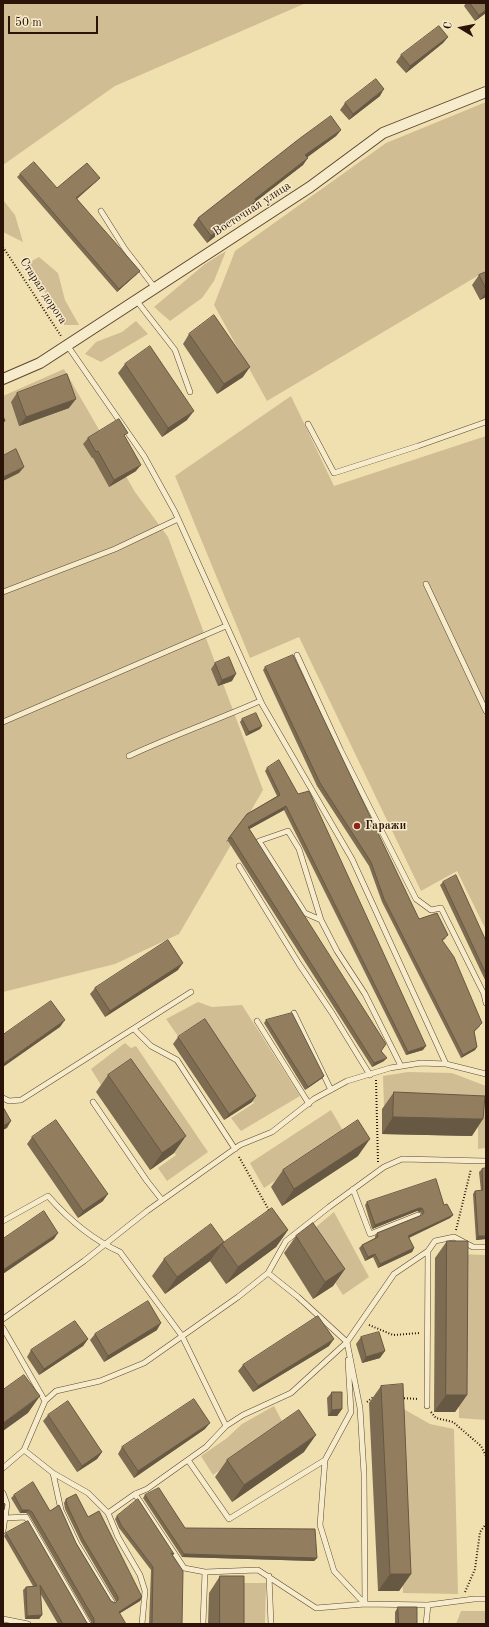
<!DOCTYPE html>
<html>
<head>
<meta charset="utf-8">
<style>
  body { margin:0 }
  #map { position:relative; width:489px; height:1627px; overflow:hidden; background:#f1e0af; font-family:"Old Standard TT",serif }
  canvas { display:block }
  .frame { position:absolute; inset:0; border:4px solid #2c1308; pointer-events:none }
  .north { position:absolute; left:441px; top:8px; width:40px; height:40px; -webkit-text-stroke:3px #f6ebcb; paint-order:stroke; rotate:280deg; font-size:11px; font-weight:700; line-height:16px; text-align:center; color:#2c1308 }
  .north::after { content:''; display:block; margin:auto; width:14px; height:18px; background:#2c1308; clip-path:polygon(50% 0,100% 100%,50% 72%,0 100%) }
  .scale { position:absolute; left:8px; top:16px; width:90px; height:18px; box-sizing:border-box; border:2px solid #2c1308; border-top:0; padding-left:5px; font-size:12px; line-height:14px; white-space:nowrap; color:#2c1308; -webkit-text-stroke:3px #f6ebcb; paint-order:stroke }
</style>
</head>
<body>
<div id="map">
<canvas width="489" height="1627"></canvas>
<div class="frame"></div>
<div class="north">С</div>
<div class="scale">50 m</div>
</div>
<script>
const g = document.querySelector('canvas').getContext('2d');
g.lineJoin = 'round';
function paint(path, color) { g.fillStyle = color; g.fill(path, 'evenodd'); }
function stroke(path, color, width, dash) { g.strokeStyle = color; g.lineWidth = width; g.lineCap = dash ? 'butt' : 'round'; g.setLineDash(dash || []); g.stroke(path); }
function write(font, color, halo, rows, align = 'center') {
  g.font = font + ' "Old Standard TT",serif'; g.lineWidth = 3; g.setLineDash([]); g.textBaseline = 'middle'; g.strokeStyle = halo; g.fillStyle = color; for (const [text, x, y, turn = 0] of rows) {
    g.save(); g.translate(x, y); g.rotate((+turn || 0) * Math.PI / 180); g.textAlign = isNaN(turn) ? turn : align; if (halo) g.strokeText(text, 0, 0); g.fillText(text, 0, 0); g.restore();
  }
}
paint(new Path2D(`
  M3,3H306L115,86L3,165Z
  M486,102V271L267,401L214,305L235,251L386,143Z
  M3,200L15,215L23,242L3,232Z
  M226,251L214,281L202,298L170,321L154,307L205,264Z
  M39,257L58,273L65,300L79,325H64L28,263Z
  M136,321L148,334L101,362L85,354L96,342L122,332Z
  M64,369L135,492L168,537L263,790L179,934L115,964L3,992V396Z
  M291,396L334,486L486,436V930L457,871L421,891L299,637L250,658L175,476Z
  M198,1002L212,1007L242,1005L300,1096L241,1131L231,1118L254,1103L201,1023L178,1036L166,1019Z
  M125,1043L131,1048L136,1046L208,1152L167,1181L158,1168L176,1155L119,1073L101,1085L91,1069Z
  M408,1072L452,1073L486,1086V1148L478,1149V1109L384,1107L383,1076Z
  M331,1110L345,1134L264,1188L250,1163Z
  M334,1212L369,1277L343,1295L305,1236Z
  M458,1254L486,1255V1420L459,1418Z
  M393,1403L430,1424L454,1429L458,1594L403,1593Z
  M274,1406L284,1425L213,1475L201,1456L227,1438L242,1424Z
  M235,1583H266L265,1624H235Z
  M461,1611H486V1624H456Z`), '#d0bd93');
const lane = new Path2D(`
  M101,211L125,249L155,288
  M136,300L175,350L190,392
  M67,345L144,456L175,512L262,704L352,859L446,1064
  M308,424L334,473L418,446L486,422
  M426,584L486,711
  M3,592L115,549L178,519
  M297,655L341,751L416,899L431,910L441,908L484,994L486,1003
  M3,722L226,626
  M129,756C172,736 217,720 260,701
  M239,866L299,964L332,1013L370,1075
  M321,920L305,913L259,841L288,831L299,849L321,920L337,951L365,994L401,1066
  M294,1013L331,1090
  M257,1021L309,1104
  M134,1029L151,1046L177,1060L235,1149
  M3,1098L9,1101L21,1100L191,992
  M93,1102L147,1181L162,1200
  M353,1189L370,1234L418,1215
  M3,1221L48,1196C69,1220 91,1239 120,1252L182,1336L226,1426
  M268,1273L298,1297L347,1342V1344
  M3,1319L84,1261L147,1211L240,1145L272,1132L314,1099L347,1081L390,1068L421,1063L446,1064L486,1074
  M3,1328L45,1401
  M427,1406L428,1251
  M24,1450L53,1473L88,1493L108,1513L135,1494L147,1489L206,1447L226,1426L243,1415L291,1393L347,1342
  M188,1460L229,1519L325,1460L320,1525L334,1571L365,1604
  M325,1460L351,1412L348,1360
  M3,1468L24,1450L45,1401L56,1391L100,1381L144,1363L238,1297L268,1273L286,1241L329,1207L384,1167L402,1159L486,1161
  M53,1473L61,1510L77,1544L112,1602
  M3,1493L7,1504L3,1531
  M135,1494L184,1568L205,1572
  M108,1513L118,1537L140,1575L145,1591L142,1624
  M5,1518L26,1517L88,1624
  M269,1576L271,1624
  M428,1605L365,1604L364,1474L360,1408L347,1342L394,1274L428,1251L435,1241L454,1237L473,1247H486
  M3,1619L28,1624
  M203,1624L205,1572L258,1570L316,1608L365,1604
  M426,1624L428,1605L474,1599H486`);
const street = new Path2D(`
  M3,379L40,363L310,187L383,133L486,92`);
stroke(lane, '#5d4632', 6);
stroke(street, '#5d4632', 12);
stroke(new Path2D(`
  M3,247L61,336
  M376,1080L378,1162
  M239,1157L270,1212
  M456,1230L471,1169
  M369,1325L393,1335L420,1333
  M401,1398L419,1399
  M367,1402L372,1398H375
  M431,1412L436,1418L453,1422L481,1446L486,1456
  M465,1592L475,1569L480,1532L486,1524`), '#2c1308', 2, [1, 2]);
stroke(lane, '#f6ebcb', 5);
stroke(street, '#f6ebcb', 10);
paint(new Path2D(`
  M466,3H486V13L475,21L464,6Z
  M448,37L443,43L406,73L396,62L401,55Z
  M380,96L349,120L340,110L345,103Z
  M341,130L336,136L307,157L303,165L255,202L252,207L207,243L193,225L198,218Z
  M20,174L57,188L97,181L77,199L137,274L117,292L17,177Z
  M486,272V297L480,300L472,285L479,275Z
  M189,334L243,377L217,394L183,344Z
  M125,364L187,420L162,437L118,373Z
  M17,393L69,408L19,426L11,402Z
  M125,437L136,471L109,487L93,458H92L83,444L88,438Z
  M215,663L232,681L218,686L211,669Z
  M265,667L419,919L446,938L442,941L480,1026L474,1032L477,1047L475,1050L461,1058L382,902L369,866L317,786L263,670Z
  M242,719L262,726L260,729L246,736L240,722Z
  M267,768L423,1050L406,1055L284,810L249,829L381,1051L384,1061L372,1067L228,841L226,842L247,814L277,796L265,771Z
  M443,882L486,941V982L440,885Z
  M178,970L105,1017L90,994L95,988Z
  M266,1020L324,1076L321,1079L305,1090L264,1023Z
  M178,1037L252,1102L224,1120L173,1044Z
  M108,1075L174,1153L150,1170L96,1092Z
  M394,1092L472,1136L382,1134V1109Z
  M32,1137L103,1201L78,1218L27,1144Z
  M358,1156L282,1206L271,1187L283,1170Z
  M486,1168V1239L476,1240L473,1194L475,1191H481L479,1172L482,1169Z
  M367,1202L444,1205L453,1215L450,1218L409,1238L414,1248L412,1252L378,1268L373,1257L365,1261L359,1248L362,1245L375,1238V1236L377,1233L422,1215L420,1212L417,1211L372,1229L365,1205Z
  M288,1230L276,1247L226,1284L210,1261L165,1294L152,1276L164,1259L224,1242Z
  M296,1236L345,1269L333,1286L313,1299L284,1253Z
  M447,1241L467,1395L455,1412H434L435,1258Z
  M157,1330L104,1362L90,1340L95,1334Z
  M361,1337L380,1358L362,1363L356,1344Z
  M88,1339L83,1346L39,1375L27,1357L31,1350Z
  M329,1346L253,1392L238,1371L243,1365Z
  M381,1386L411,1574L399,1591H378L369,1403Z
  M332,1392L342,1409L337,1416H328L327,1398Z
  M48,1415L102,1452L97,1459L77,1472L43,1421Z
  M205,1429L134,1478L118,1454L122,1447Z
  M304,1452L232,1502L215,1477L227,1460Z
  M14,1495L50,1511L76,1543L111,1601L115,1603L116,1602L115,1600L81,1542L65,1509L64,1503L66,1499L88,1517L142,1597L140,1601L120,1613L91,1624V1622L29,1515L26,1513H20L11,1498Z
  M145,1495L185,1528L317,1558L314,1561L182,1557L143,1498Z
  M117,1516L174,1554L172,1556L182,1624H149L151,1570L119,1528L115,1519Z
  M6,1533L87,1623L89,1624H58L40,1593L42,1615L39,1619H25L23,1590L26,1587L33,1586L4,1536Z
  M220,1576L244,1624H208L209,1593Z
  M398,1607L417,1624H395V1612Z`), '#7e6c52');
paint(new Path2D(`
  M486,10V13L475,21L479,15Z
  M448,37L443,43L406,73L410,66Z
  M384,89L380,96L349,120L353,114Z
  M341,130L336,136L301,162L305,155Z
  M308,158L303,165L255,202L252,207L207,243L211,236L255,199Z
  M100,178L97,181L74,201L76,198Z
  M140,271L137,274L117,292L119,289Z
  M486,292V297L480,300Z
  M250,367L243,377L217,394L224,384Z
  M76,399L69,408L19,426L26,417Z
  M194,411L187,420L162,437L168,428Z
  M141,465L136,471L109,487L114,480Z
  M24,467L19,473L3,481V477Z
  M236,674L232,681L218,686L222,680Z
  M262,726L260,729L246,736L249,732Z
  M286,806L284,810L246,831L248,827Z
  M183,963L178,970L105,1017L110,1011Z
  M65,1020L60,1027L3,1067V1064Z
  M426,1046L423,1050L406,1055L408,1052Z
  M477,1047L475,1050L461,1058L463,1055Z
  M387,1058L384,1061L372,1067L374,1063Z
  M324,1076L321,1079L305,1090L308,1087Z
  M256,1096L252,1102L224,1120L229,1114Z
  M393,1117L483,1119L472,1136L382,1134Z
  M11,1121L7,1128L3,1130V1126Z
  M186,1136L174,1153L150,1170L162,1153Z
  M370,1139L358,1156L282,1206L294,1189Z
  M108,1194L103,1201L78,1218L83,1211Z
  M419,1208H422L420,1212L417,1211L372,1229L375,1225Z
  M453,1215L450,1218L406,1239L408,1236Z
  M288,1230L276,1247L226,1284L238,1267Z
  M58,1233L54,1239L3,1274V1270Z
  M478,1236H486V1239L476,1240Z
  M222,1244L210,1261L165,1294L177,1277Z
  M414,1248L412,1252L378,1268L380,1264Z
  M375,1254L373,1257L365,1261L368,1257Z
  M345,1269L333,1286L313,1299L325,1282Z
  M161,1323L157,1330L104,1362L108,1356Z
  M88,1339L83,1346L39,1375L44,1369Z
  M334,1339L329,1346L253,1392L258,1386Z
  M385,1351L380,1358L362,1363L366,1357Z
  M446,1395H467L455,1412H434Z
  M40,1396L28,1413L3,1431V1423Z
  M342,1409L337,1416H328L332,1410Z
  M210,1423L205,1429L134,1478L138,1471Z
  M316,1435L304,1452L232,1502L244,1485Z
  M102,1452L97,1459L77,1472L82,1466Z
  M22,1510H29L26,1513H20Z
  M184,1554L317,1558L314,1561L182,1557Z
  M390,1574H411L399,1591H378Z
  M142,1597L140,1601L117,1615L119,1612Z
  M42,1615L39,1619H25L27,1616Z`), '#665842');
const building = new Path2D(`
  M470,3H486V10L479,15Z
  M439,26L448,37L410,66L401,55Z
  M376,79L384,89L353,114L345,103Z
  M331,116L341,130L305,155L308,158L255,199L256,201L211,236L198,218L299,139Z
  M34,162L57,188L87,163L100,178L76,198L140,271L119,289L20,174Z
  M486,272V289L479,275Z
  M214,315L250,367L224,384L189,334Z
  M150,346L194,411L168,428L125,364Z
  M67,374L76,399L26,417L17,393Z
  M3,416L5,421L3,422Z
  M119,419L128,433L124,435L141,465L114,480L98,451L96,452L88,438Z
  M16,449L24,467L3,477V456Z
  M293,655L419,919L437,913L448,935L442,940L454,957L482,1023L474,1031L477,1047L463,1055L384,899L371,862L320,783L265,667Z
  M229,657L236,674L222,680L215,663Z
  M256,713L262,726L249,732L242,719Z
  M279,760L298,794L309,791L426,1046L408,1052L286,806L248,827L386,1044L381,1051L387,1058L374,1063L231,837L228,839L247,814L280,795L267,768Z
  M456,875L486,941V974L443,882Z
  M168,940L183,963L110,1011L95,988Z
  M51,1001L65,1020L3,1064V1035Z
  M292,1013L324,1076L308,1087L266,1020Z
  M205,1019L256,1096L229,1114L178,1037Z
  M131,1059L186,1136L162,1153L108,1075Z
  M394,1092L485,1096L483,1119L393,1117Z
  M3,1107L11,1121L3,1126Z
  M56,1120L108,1194L83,1211L32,1137Z
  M358,1120L370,1139L294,1189L283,1170Z
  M486,1168V1236H478L475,1191L483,1190L482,1169Z
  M436,1179L444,1205L447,1204L453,1215L408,1236L414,1248L380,1264L375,1254L368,1257L362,1245L378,1237L377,1233L422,1215L424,1212L422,1208H419L375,1225L367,1202Z
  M272,1208L288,1230L238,1267L222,1244Z
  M44,1211L58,1233L3,1270V1239Z
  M313,1223L345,1269L325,1282L296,1236Z
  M211,1224L224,1242L177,1277L164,1259Z
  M447,1241H468L467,1395H446Z
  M148,1301L161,1323L108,1356L95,1334Z
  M318,1316L334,1339L258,1386L243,1365Z
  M75,1321L88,1339L44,1369L31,1350Z
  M379,1332L385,1351L366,1357L361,1337Z
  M24,1375L40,1396L3,1423V1390Z
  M403,1384L411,1574H390L381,1386Z
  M332,1392H342V1409L332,1410Z
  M194,1399L210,1423L138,1471L122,1447Z
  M68,1401L102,1452L82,1466L48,1415Z
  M299,1410L316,1435L244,1485L227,1460Z
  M33,1482L50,1511L59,1505L76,1543L111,1601L115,1603L118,1600V1597L83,1539L67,1505L66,1499L76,1494L88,1517L99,1511L142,1597L119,1612L126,1624H91L94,1623V1619L32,1512L29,1510H22L14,1495Z
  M159,1488L185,1528L315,1529L317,1558L184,1554L145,1495Z
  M138,1499L174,1554L171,1553L183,1571L182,1624H152L153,1567L121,1525L117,1516Z
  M3,1502L5,1504L4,1510H3Z
  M28,1521L87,1623L89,1624H63L40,1585L42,1615L27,1616L26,1587L37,1586L6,1533Z
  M220,1576H244V1624H220Z
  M398,1607H417V1624H399Z`);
paint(building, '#927e5f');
stroke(building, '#665842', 1);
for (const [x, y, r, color] of [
  [357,826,4,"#8f2418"]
]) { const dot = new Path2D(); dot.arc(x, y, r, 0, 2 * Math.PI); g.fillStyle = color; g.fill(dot); stroke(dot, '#f6ebcb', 1.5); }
write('12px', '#2c1308', '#f6ebcb', [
  ["Восточная улица",252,209,-33],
  ["Старая дорога",43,291,57]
]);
write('bold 12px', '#2c1308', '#f6ebcb', [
  ["Гаражи",365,826]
], 'left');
</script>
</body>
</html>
